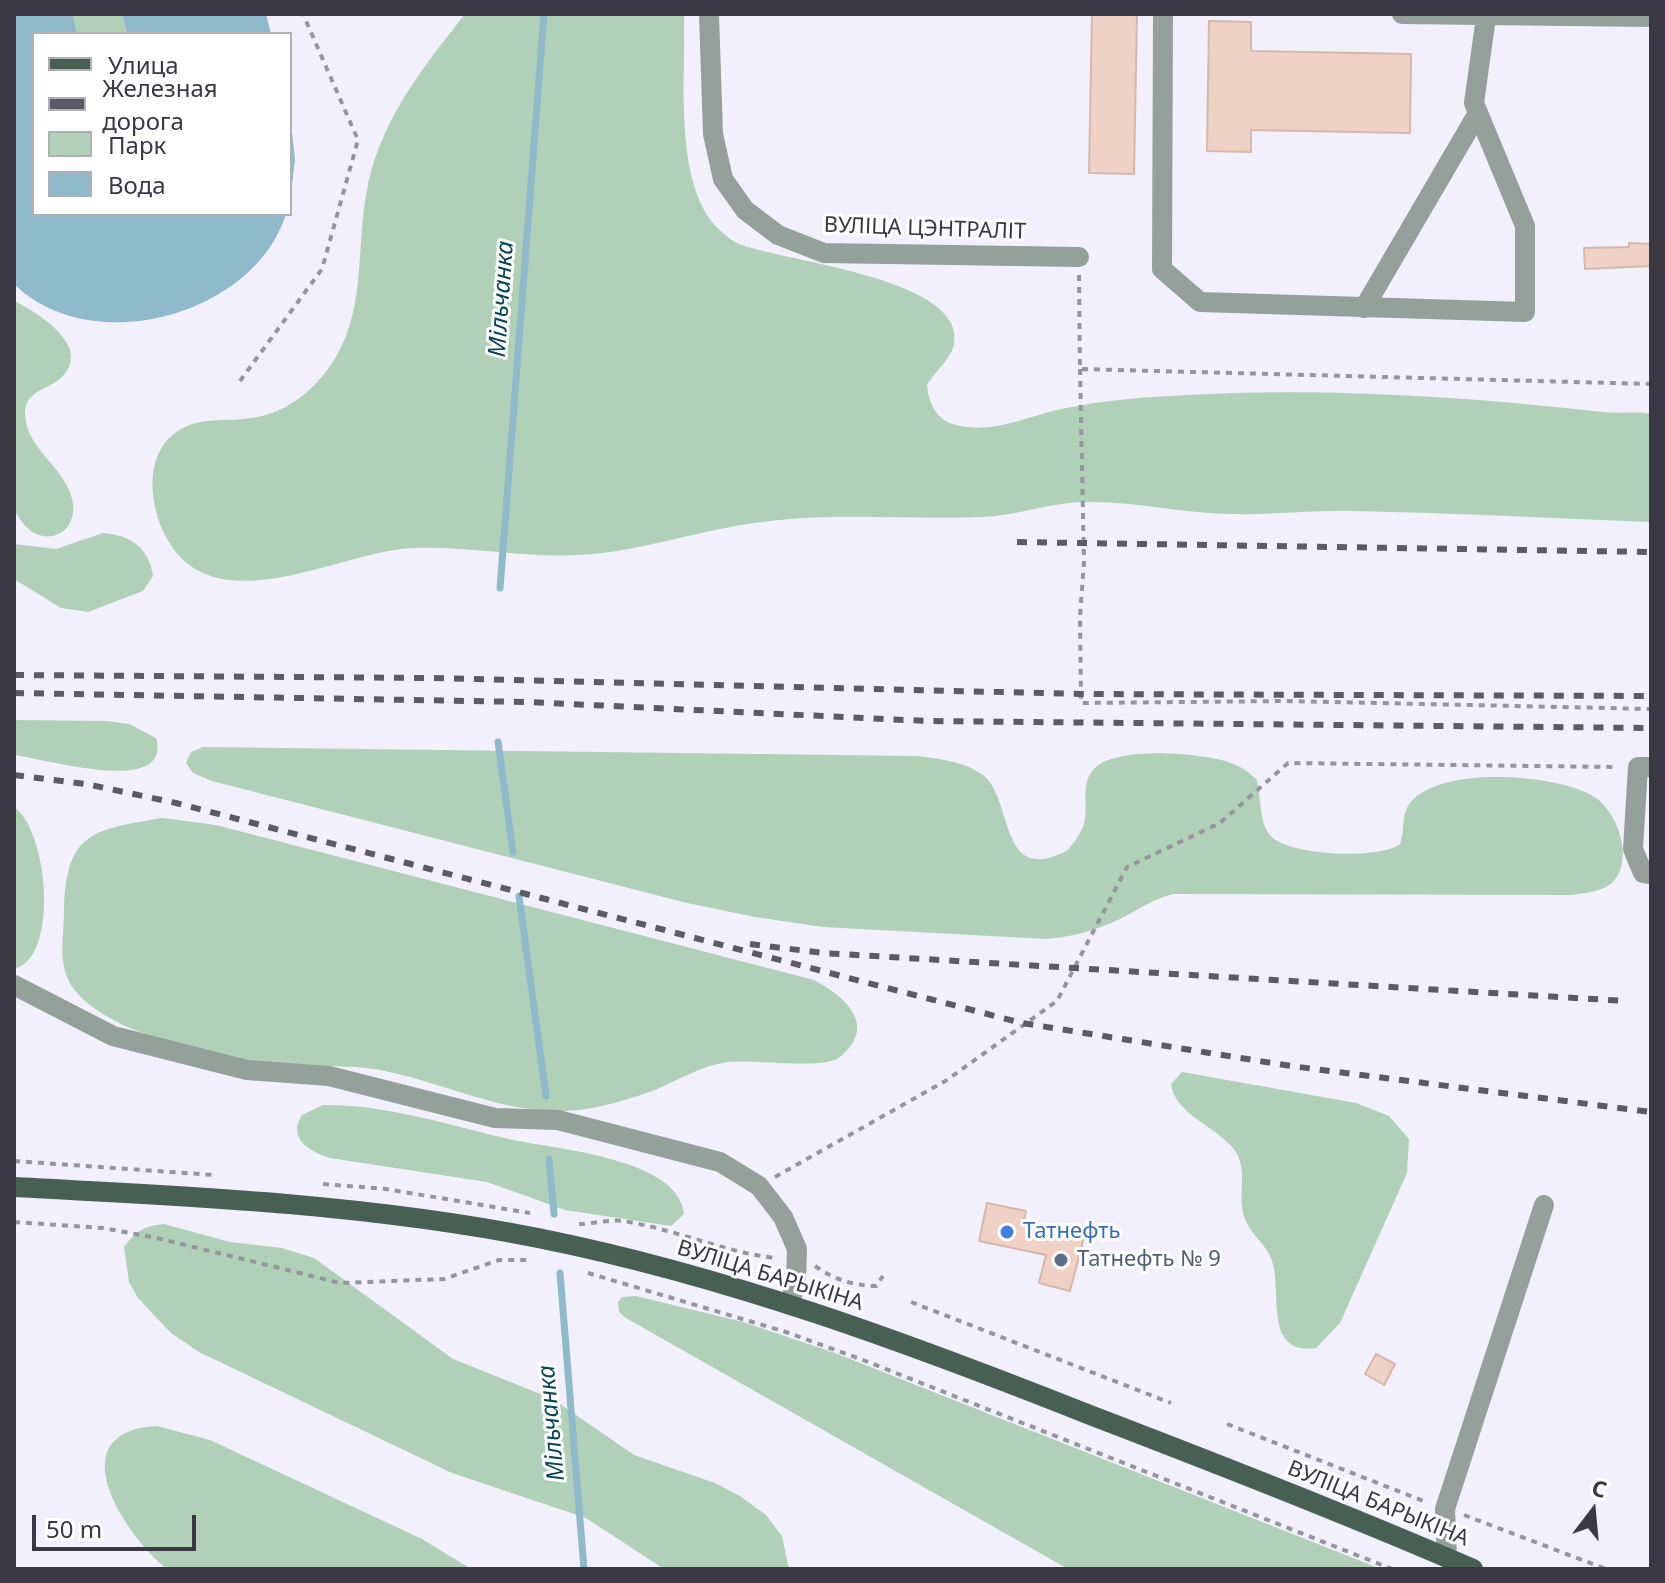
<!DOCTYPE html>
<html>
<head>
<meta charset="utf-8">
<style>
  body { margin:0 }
  #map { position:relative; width:1665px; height:1583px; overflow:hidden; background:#f1f0fc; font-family:"Noto Sans",sans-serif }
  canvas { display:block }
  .frame { position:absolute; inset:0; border:16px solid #3a3843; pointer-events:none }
  .legend { position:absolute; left:32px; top:32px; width:260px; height:184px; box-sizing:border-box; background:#fff; border:2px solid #b0afb4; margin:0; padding:10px 14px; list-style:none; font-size:24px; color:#3a3843 }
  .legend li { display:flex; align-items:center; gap:16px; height:40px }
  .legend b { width:40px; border:2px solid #b0afb4 }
  .north { position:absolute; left:1553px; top:1471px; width:80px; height:80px; -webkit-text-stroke:6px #fff; paint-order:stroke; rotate:16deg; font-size:22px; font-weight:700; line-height:32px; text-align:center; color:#3a3843 }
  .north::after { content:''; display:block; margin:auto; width:28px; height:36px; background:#3a3843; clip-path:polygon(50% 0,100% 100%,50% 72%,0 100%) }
  .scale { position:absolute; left:32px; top:1515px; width:164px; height:36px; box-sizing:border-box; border:4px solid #3a3843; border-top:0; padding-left:10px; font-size:24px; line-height:28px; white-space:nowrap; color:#3a3843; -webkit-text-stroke:6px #fff; paint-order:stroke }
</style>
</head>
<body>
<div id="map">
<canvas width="1665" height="1583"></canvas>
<div class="frame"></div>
<ul class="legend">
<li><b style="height:10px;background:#485f54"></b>Улица</li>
<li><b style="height:10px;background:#5c5a66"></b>Железная дорога</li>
<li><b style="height:22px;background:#b0d0b7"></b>Парк</li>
<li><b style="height:22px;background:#8fbacc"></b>Вода</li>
</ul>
<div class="north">С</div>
<div class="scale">50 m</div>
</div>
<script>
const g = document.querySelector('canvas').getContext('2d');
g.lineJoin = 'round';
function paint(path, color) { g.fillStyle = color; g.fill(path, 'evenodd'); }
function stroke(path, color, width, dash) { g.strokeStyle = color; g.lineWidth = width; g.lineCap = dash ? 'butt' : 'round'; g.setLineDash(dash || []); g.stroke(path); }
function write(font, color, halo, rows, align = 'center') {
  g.font = font + ' "Noto Sans",sans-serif'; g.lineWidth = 6; g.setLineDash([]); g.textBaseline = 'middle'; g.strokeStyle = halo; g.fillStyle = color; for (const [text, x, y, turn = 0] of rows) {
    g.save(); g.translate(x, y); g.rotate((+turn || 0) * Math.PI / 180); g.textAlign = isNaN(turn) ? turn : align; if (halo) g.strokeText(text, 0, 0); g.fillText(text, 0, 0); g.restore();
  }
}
paint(new Path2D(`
  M73,14H122L127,34H77Z
  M465,14H684C686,74 674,173 712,222C718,229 728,238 735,242C772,261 969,276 954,345C950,360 935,371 927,385C929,404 936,420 956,425C992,434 1023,418 1057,410C1089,403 1121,399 1153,397C1303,386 1454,395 1602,412C1619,414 1635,411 1651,414V522C1552,518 1453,513 1354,511C1314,510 1274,515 1233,514C1179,514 1123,498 1069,503C1040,506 1012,516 982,517C909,520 835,512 762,522C701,529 641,552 579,555C523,558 469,546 414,548C339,550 209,631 163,531C143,485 149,428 207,421C225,419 243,421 262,416C291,409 314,389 331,365C366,313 356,254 366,195C378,123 421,70 465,14Z
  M14,301C37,312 93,346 62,377C49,390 25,390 25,413C25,450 69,469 73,504C76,527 56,544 34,533C25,528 20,519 14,510Z
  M103,533C130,535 149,547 153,576L143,591L88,612L61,608L14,579V544L56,549Z
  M14,720L106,721L129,724L156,738C173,798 43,758 14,755Z
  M203,747L917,756C939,759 964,761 983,775C1014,799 998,888 1068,850C1074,842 1081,834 1084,824C1089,806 1080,785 1093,770C1114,745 1203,753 1231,763C1242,767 1249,772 1257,780C1261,796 1259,820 1269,834C1284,856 1380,860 1400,844C1405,831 1401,814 1410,803C1440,765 1556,774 1593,796C1618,811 1635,861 1612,883C1601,892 1584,893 1571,895L1173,894C1148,900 1132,915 1109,924C1089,932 1069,937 1047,939L823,927L755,917L687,903L212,781L193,773L186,763L191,752Z
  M14,807C48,830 60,958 14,969Z
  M162,818L216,825L814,980C844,996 879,1025 840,1057C825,1070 754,1059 728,1062C702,1065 679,1080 655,1090C627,1100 591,1111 561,1111C500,1112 444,1083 385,1071C343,1062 300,1070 259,1064C208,1056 87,1028 67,977C59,957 64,932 64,911C66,832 92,830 162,818Z
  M1182,1072L1356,1103L1389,1116L1409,1139L1407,1173L1340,1323L1316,1348C1259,1356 1286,1283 1269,1254C1262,1241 1250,1233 1245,1219C1236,1195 1250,1169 1233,1148C1215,1126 1175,1114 1171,1084Z
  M323,1105C386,1104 448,1125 509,1139C551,1149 679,1157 684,1214L671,1226L565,1210L487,1182L330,1158C309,1151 287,1139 302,1115Z
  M164,1224L230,1242L282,1248L314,1258L453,1359L553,1399L634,1455L715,1483L740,1496L766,1515L782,1536L789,1569H664L586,1518L452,1473L199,1352L171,1333L138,1298L129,1282L124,1247C136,1231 144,1226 164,1224Z
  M636,1296L743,1322L835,1353L1381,1569H1068L626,1318L619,1312L618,1302L622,1297Z
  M157,1426L210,1440L422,1539L471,1569H167C124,1535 57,1431 157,1426Z`), '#b0d0b7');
paint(new Path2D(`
  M14,14H73L77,34H34V214H286C254,316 91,360 14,284Z
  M122,14H266L271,34H127Z
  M290,114L295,159L290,202Z`), '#8fbacc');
stroke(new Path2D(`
  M500,588L544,14
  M498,742L513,852
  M519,896L546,1096
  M549,1159L554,1214
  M560,1273L584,1569`), '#8fbacc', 7);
const building = new Path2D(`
  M1092,14H1137L1134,174L1089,173Z
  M1209,21L1251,22V51L1411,54L1410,133L1251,130V152L1207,151Z
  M1629,243L1651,244V266L1585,269L1584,248L1629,247Z
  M987,1203L1026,1211L1024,1220L1084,1237L1070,1291L1039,1283L1046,1255L979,1241Z
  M1376,1354L1395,1364L1384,1385L1365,1374Z`);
paint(building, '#f0d1c6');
stroke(building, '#d5b7ac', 2);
stroke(new Path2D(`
  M1079,275L1080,369L1651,384
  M1080,369L1084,562L1080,616L1081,703L1287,701L1651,709
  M240,381L322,269L358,140L303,14
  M14,1161L214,1175
  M775,1177L947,1080L1057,1001L1127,867L1220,823L1288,763L1617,767
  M323,1184L386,1189L530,1213
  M14,1222L103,1228L157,1238L340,1283L444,1279L499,1260H531
  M579,1224C593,1224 610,1219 623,1221C675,1229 723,1252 775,1258
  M815,1266C835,1280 852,1285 876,1286L883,1276
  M588,1273L786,1332L863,1360L1392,1569
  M911,1302L1171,1403
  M1227,1424L1426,1502
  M1464,1515L1606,1569`), '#9694a0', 4, [6, 6]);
stroke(new Path2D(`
  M709,14L713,134L723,179L745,210L778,235L824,253L1079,257
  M1163,14L1162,269L1200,302L1525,312V226L1474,103L1486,17
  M1402,14L1651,17
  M1364,308L1478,113
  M1651,767H1638L1633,849L1643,873L1651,874
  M14,985L113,1036L247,1070L329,1076L495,1118L558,1120L720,1162L759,1186L783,1217L797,1249L796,1280L790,1305
  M1447,1558L1445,1509L1544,1205`), '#94a19b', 20);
stroke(new Path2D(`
  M14,1187C188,1196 367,1204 538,1238C728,1276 911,1344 1090,1415C1218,1464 1347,1514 1473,1569`), '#485f54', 20);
stroke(new Path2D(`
  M1017,542L1651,552
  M14,675L431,678L1080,694L1651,696
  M14,693L528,702L927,721L1651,728
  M14,775L86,784L176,803L1022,1023L1291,1066L1651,1112
  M750,944L823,953L1626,1001`), '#5c5a66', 6, [10, 10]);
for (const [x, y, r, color] of [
  [1007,1232,8,"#3f7fe0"],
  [1061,1260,8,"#5c6f8a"]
]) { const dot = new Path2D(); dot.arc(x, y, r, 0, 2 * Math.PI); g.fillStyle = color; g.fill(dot); stroke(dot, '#fff', 3); }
write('22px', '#3a3843', '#fff', [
  ["ВУЛІЦА ЦЭНТРАЛІТ",925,229,2],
  ["ВУЛІЦА БАРЫКІНА",770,1276,17],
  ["ВУЛІЦА БАРЫКІНА",1378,1504,22]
]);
write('22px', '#366cbe', '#fff', [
  ["Татнефть",1023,1232]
], 'left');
write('22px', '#4e5e75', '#fff', [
  ["Татнефть № 9",1077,1260]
], 'left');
write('italic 24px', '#084559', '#fff', [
  ["Мільчанка",502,299,-86],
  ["Мільчанка",552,1423,-95]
]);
</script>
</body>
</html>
